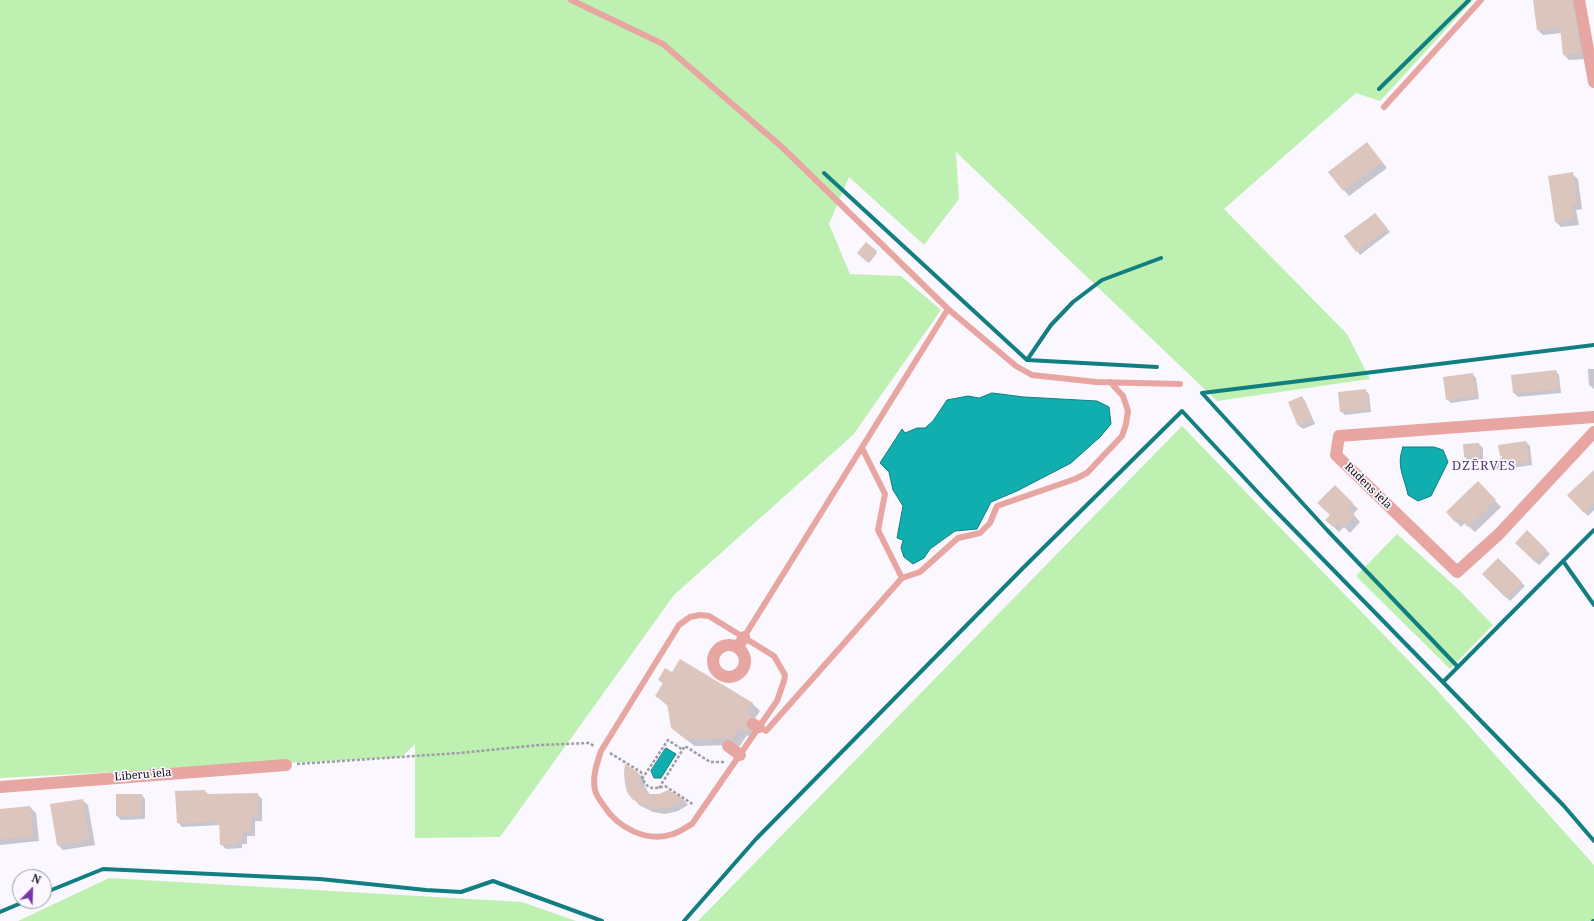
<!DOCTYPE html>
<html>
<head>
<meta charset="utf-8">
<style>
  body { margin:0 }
  #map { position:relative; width:1594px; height:921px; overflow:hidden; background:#faf7ff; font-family:"Noto Serif",serif }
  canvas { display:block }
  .north { position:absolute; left:12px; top:869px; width:40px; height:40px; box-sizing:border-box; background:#faf7ff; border:1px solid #9d9aa1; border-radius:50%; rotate:23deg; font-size:11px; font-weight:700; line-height:16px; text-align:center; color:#110e15 }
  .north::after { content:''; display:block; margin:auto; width:14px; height:18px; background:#7936aa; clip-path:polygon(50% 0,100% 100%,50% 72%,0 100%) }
</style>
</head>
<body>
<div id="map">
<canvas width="1594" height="921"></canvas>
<div class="north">N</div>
</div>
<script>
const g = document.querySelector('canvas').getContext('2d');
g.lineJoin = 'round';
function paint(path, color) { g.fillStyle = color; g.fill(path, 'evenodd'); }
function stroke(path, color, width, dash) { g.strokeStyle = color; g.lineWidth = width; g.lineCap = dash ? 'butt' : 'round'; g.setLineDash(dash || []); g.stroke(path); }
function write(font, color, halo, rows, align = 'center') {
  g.font = font + ' "Noto Serif",serif'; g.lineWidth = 3.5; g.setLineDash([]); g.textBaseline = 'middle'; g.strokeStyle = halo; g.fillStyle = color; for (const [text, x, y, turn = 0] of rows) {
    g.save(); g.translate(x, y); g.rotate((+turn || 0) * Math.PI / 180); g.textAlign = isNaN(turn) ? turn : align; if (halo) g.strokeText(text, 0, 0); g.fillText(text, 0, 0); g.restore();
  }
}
paint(new Path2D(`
  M0,0H1473L1380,101L1356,93L1224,209L1347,334L1370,379L1217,401L956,152L959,199L924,245L849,177L829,224L850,274L901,276L941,310L853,435L674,595L500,837L415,838V744L402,757L0,778Z
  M1182,426L1436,689L1594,865V921H698Z
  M1397,534L1459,590L1493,625L1450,669L1356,576Z
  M109,878L522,902L576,921H18Z`), '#bef1b1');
const water = new Path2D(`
  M992,393L1024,397L1097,401L1109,407L1111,424L1100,437L1071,463L1017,491L991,502L977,529L955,531L930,549L924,558L913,564L904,557L901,548L903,540L897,538L903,506L893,490L889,472L880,463L902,429L905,433L917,428H925L933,421L947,400L968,396L979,398Z
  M1403,447H1434L1443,450L1448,462L1431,496L1418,501L1408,495C1404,476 1396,466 1403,447Z
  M666,748L676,754L661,778H654L651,771Z`);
paint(water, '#11aeaf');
stroke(water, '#117e81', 1);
paint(new Path2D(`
  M1534,0H1576L1586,59L1569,60L1564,55L1561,33L1543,35L1538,30Z
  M1372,149L1387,168L1349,196L1329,172Z
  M1572,174L1578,179L1582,209L1576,210L1579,225L1561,227L1556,222Z
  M1379,218L1390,232L1360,255L1357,251Z
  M866,243L877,253L869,263L858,253Z
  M1588,369H1594V389L1589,385Z
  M1556,371L1559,375L1561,393L1518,397L1514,393L1512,376Z
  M1472,374L1476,378L1479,399L1451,403L1447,399Z
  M1365,390L1369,394L1371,412L1345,415L1341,411Z
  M1302,397L1305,401L1315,424L1303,429L1299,426Z
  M1526,442L1530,446L1532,465L1498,470L1494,466L1503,458L1501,455Z
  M1479,444L1483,448V460L1468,461L1465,457Z
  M1594,478V510L1588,516L1568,496Z
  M1478,483L1501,507L1475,532L1465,523L1461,527L1447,512Z
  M1335,486L1358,509L1353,514L1360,522L1350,533L1344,527L1339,532L1327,520L1331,515Z
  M1527,532L1550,554L1539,565L1516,543Z
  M1498,559L1525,586L1510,601L1483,574Z
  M673,673L752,703L760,711L754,720V739L747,735L739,747L736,745L695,746L680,735L672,727L668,706L656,696L663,684L659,680Z
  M638,773L644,779L645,787L650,795L683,799L688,805L678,811L665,814L653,812L639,805L633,798Z
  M205,791L209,795L257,794L262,799V821H255V836H247V844H242V848L226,849L221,844V825L182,827L178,822Z
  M142,795L145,799V819L121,820L117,816Z
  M82,800L88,805L95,845L63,850L58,845Z
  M30,807L36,813L39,841L0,845V810Z`), '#0003');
stroke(new Path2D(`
  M1379,89L1469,0
  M824,173L1027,360L1157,367
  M1027,360L1051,325L1073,302L1102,280L1161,258
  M1202,393L1594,345
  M1202,393L1327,530L1458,667
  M1563,561L1594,605
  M1443,682L1594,530
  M44,893L103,869L320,879L426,890L461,892L493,881L602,921
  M0,912L26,901
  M684,921L756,839L1022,569L1182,411L1265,500L1564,806L1594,841
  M1593,921H1594`), '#117e81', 4);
paint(new Path2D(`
  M1533,0H1572L1581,53L1563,55L1560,27L1537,30Z
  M1367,142L1382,162L1343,191L1328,172Z
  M1573,172L1577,204H1571L1573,219L1555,222L1548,176Z
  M1375,213L1387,228L1356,252L1344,236Z
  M866,242L877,251L867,262L857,253Z
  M1556,370L1558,389L1513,393L1511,375Z
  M1473,373L1476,395L1446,400L1443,377Z
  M1366,389L1368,409L1340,412L1338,392Z
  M1302,396L1312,420L1298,426L1288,402Z
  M1526,441L1529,462L1493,466L1504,455L1500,456L1498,445Z
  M1479,443L1480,457H1464L1463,444Z
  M1594,470V503L1584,513L1567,495Z
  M1478,481L1496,500L1468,527L1459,518L1455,522L1446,512Z
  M1335,485L1353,503L1348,508L1355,515L1343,528L1338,522L1333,527L1325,520L1330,515L1317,503Z
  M1527,530L1547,550L1535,562L1515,543Z
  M1498,558L1522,582L1506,598L1482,574Z
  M680,659L753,703L747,713L752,717L746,721V725L748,729L746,732L738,728L732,740L727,738L686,739L671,728L667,703L655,696L663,683L658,680L665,668L672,672Z
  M625,764L638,772L639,781L644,789L650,794H659L668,790L684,799L672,806L659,809L646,807L632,799L627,792L625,783L624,773Z
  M205,790V794L258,793V817H251V832H243V840H238V844L220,845L219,821L177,823L175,791Z
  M116,794H142V816H116Z
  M83,799L89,840L57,845L50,804Z
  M30,806L33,836L0,839V809Z`), '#dcc5bd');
stroke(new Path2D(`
  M610,753L641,772C644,787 650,791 665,786L694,805
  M297,764L459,753L539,745L589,743L594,746
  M642,779L668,740L683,750
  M659,788L685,746L710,762H724`), '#9f9ca3', 2.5, [3, 2]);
stroke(new Path2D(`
  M571,0L663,44L783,148L948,309L1016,366L1032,375L1096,382L1180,384
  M1384,107L1481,0
  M902,578L920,572L958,538L980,533L990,523L997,506L1075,479L1087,473L1122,436L1126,424L1128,411L1123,396L1110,382
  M700,615L709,616L774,656L785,675L784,681L777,701L692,824C686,827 680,832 673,834C647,843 618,828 604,806C601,802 596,795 595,790C592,777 597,763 601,751L679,625L690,617Z
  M744,637L948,309
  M759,727L766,731L902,578L878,530L885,494L862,448`), '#e8a6a2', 6);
stroke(new Path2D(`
  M1579,0L1594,82
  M1594,417L1339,436L1336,455L1457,572L1499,534L1594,432
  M713 661a16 16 0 1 1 32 0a16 16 0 1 1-32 0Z
  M738,647L744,637
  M753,724L759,727
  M728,746L740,755
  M0,787L286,765`), '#e8a6a2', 12);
write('11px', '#110e15', '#faf7ff', [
  ["Rudens iela",1368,486,44],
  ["Liberu iela",143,775,-5]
]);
g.letterSpacing = '1px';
write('13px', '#5a3b75', '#faf7ff', [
  ["DZĒRVES",1484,466]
]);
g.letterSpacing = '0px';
</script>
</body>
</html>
